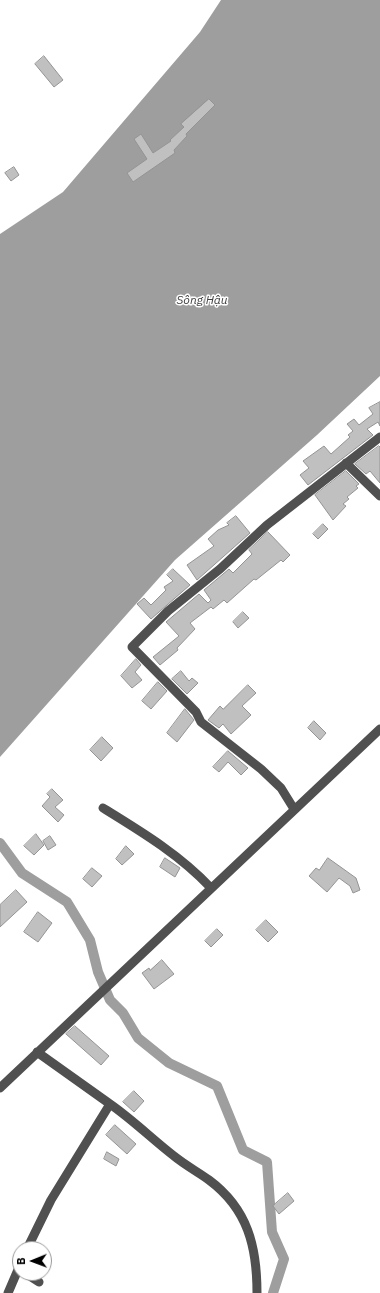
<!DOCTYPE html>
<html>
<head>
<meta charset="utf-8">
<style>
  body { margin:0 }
  #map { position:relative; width:380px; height:1293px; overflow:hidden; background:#fff; font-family:"IBM Plex Sans",sans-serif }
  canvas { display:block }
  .north { position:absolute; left:12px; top:1241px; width:40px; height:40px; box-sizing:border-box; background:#fff; border:1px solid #999; border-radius:50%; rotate:269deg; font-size:11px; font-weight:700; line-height:16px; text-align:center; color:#000 }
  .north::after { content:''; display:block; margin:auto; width:14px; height:18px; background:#000; clip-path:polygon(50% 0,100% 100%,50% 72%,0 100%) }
</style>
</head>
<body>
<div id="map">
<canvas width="380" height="1293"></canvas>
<div class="north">B</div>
</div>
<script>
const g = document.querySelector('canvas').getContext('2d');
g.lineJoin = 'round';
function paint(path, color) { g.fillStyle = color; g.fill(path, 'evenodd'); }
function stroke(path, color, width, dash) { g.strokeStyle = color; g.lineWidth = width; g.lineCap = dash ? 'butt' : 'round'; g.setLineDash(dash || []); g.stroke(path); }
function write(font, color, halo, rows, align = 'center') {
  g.font = font + ' "IBM Plex Sans",sans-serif'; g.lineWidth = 3; g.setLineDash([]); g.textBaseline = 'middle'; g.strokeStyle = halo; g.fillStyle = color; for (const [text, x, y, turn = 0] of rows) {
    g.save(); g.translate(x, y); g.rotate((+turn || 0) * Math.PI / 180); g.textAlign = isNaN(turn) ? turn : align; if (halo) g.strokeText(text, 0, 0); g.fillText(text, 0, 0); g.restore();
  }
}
paint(new Path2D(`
  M221,0H380V376L317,435L175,560L0,757V234L63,192L200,32Z`), '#9e9e9e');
stroke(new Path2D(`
  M0,843L22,873L67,902L90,940L98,972L110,1000L123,1013L138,1038L169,1063L217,1086L243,1150L267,1162L272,1232L284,1259L273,1293`), '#9e9e9e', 10);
const building = new Path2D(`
  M44,56L63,80L54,87L35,64Z
  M209,99L215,105L186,134L187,136L174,150L175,153L133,182L127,173L147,159L134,139L141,134L153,153L171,141L170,140L184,127L181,124Z
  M14,167L19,175L11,181L5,173Z
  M380,402V426L378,422L367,429L373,435L308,485L300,475L309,468L303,461L324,446L331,454L350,437L348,435L353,431L347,424L354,419L359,425L373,414L369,408Z
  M379,446L380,447V483L370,471L366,474L355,464Z
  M346,471L359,484L356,486L358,488L347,497L349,499L343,504L346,506L333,520L315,495Z
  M236,516L250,533L197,580L187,565L214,546L208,539L218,530L229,525L227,523Z
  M323,524L328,529L318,539L313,534Z
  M268,532L290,555L283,562L281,560L256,580L254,579L227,603L224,600L213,609L211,607L190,623L195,629L177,648L178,650L160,665L153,657L179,636L166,622L199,594L208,603L211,600L204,590L229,569L233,573L252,554L249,550Z
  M173,569L190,585L151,619L137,604L144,598L151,605L166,590L164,587L173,581L167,575Z
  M243,612L249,618L238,628L233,622Z
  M136,659L141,665L135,672L142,680L132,688L121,676Z
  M181,671L189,681L192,678L198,683L187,694L172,679Z
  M158,682L167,691L151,709L142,701Z
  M248,685L256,693L242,706L251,715L231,734L223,724L219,728L208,720L220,706L223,709Z
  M185,709L194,720L177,742L167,733Z
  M314,721L326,733L320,740L308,728Z
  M102,737L113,748L101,761L90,750Z
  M228,751L248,768L241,775L228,762L219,772L213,767Z
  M52,789L63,800L55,807L64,815L58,822L42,806L50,797L47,794Z
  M36,834L44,845L34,855L24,846Z
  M50,836L56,845L48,850L43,841Z
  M126,846L134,854L122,865L116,859Z
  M165,858L180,868L175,877L160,867Z
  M328,858L356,878L360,890L353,893L350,886L339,878L327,892L309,876L316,868L319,870Z
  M92,868L102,876L92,887L83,879Z
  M16,890L27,902L0,927V905Z
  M38,912L52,923L38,942L24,932Z
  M266,920L278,932L268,942L256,930Z
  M217,929L223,935L211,947L205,941Z
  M162,960L174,974L154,989L142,973L149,968L150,970Z
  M75,1026L109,1056L101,1065L66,1034Z
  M134,1091L144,1101L134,1112L123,1102Z
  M115,1125L136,1144L127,1154L106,1135Z
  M107,1152L119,1159L116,1166L104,1159Z
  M288,1193L294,1201L279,1214L273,1206Z`);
paint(building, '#c0c0c0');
stroke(building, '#949494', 1);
stroke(new Path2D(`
  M346,463L380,496
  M103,808C142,832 180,855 211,888
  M294,809L281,788L261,769L201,722L196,712L132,647L168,611L220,569L267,525L380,437
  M37,1052L110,1104
  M0,1088L380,729
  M27,1249L51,1200L110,1104C133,1120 152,1139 174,1156C185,1165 198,1172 209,1180C248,1209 257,1247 257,1293
  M25,1273L39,1282
  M8,1293L20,1265`), '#505050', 9);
write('italic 12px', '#3f3f3f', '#fff', [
  ["Sông Hậu",202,301]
]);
</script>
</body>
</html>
